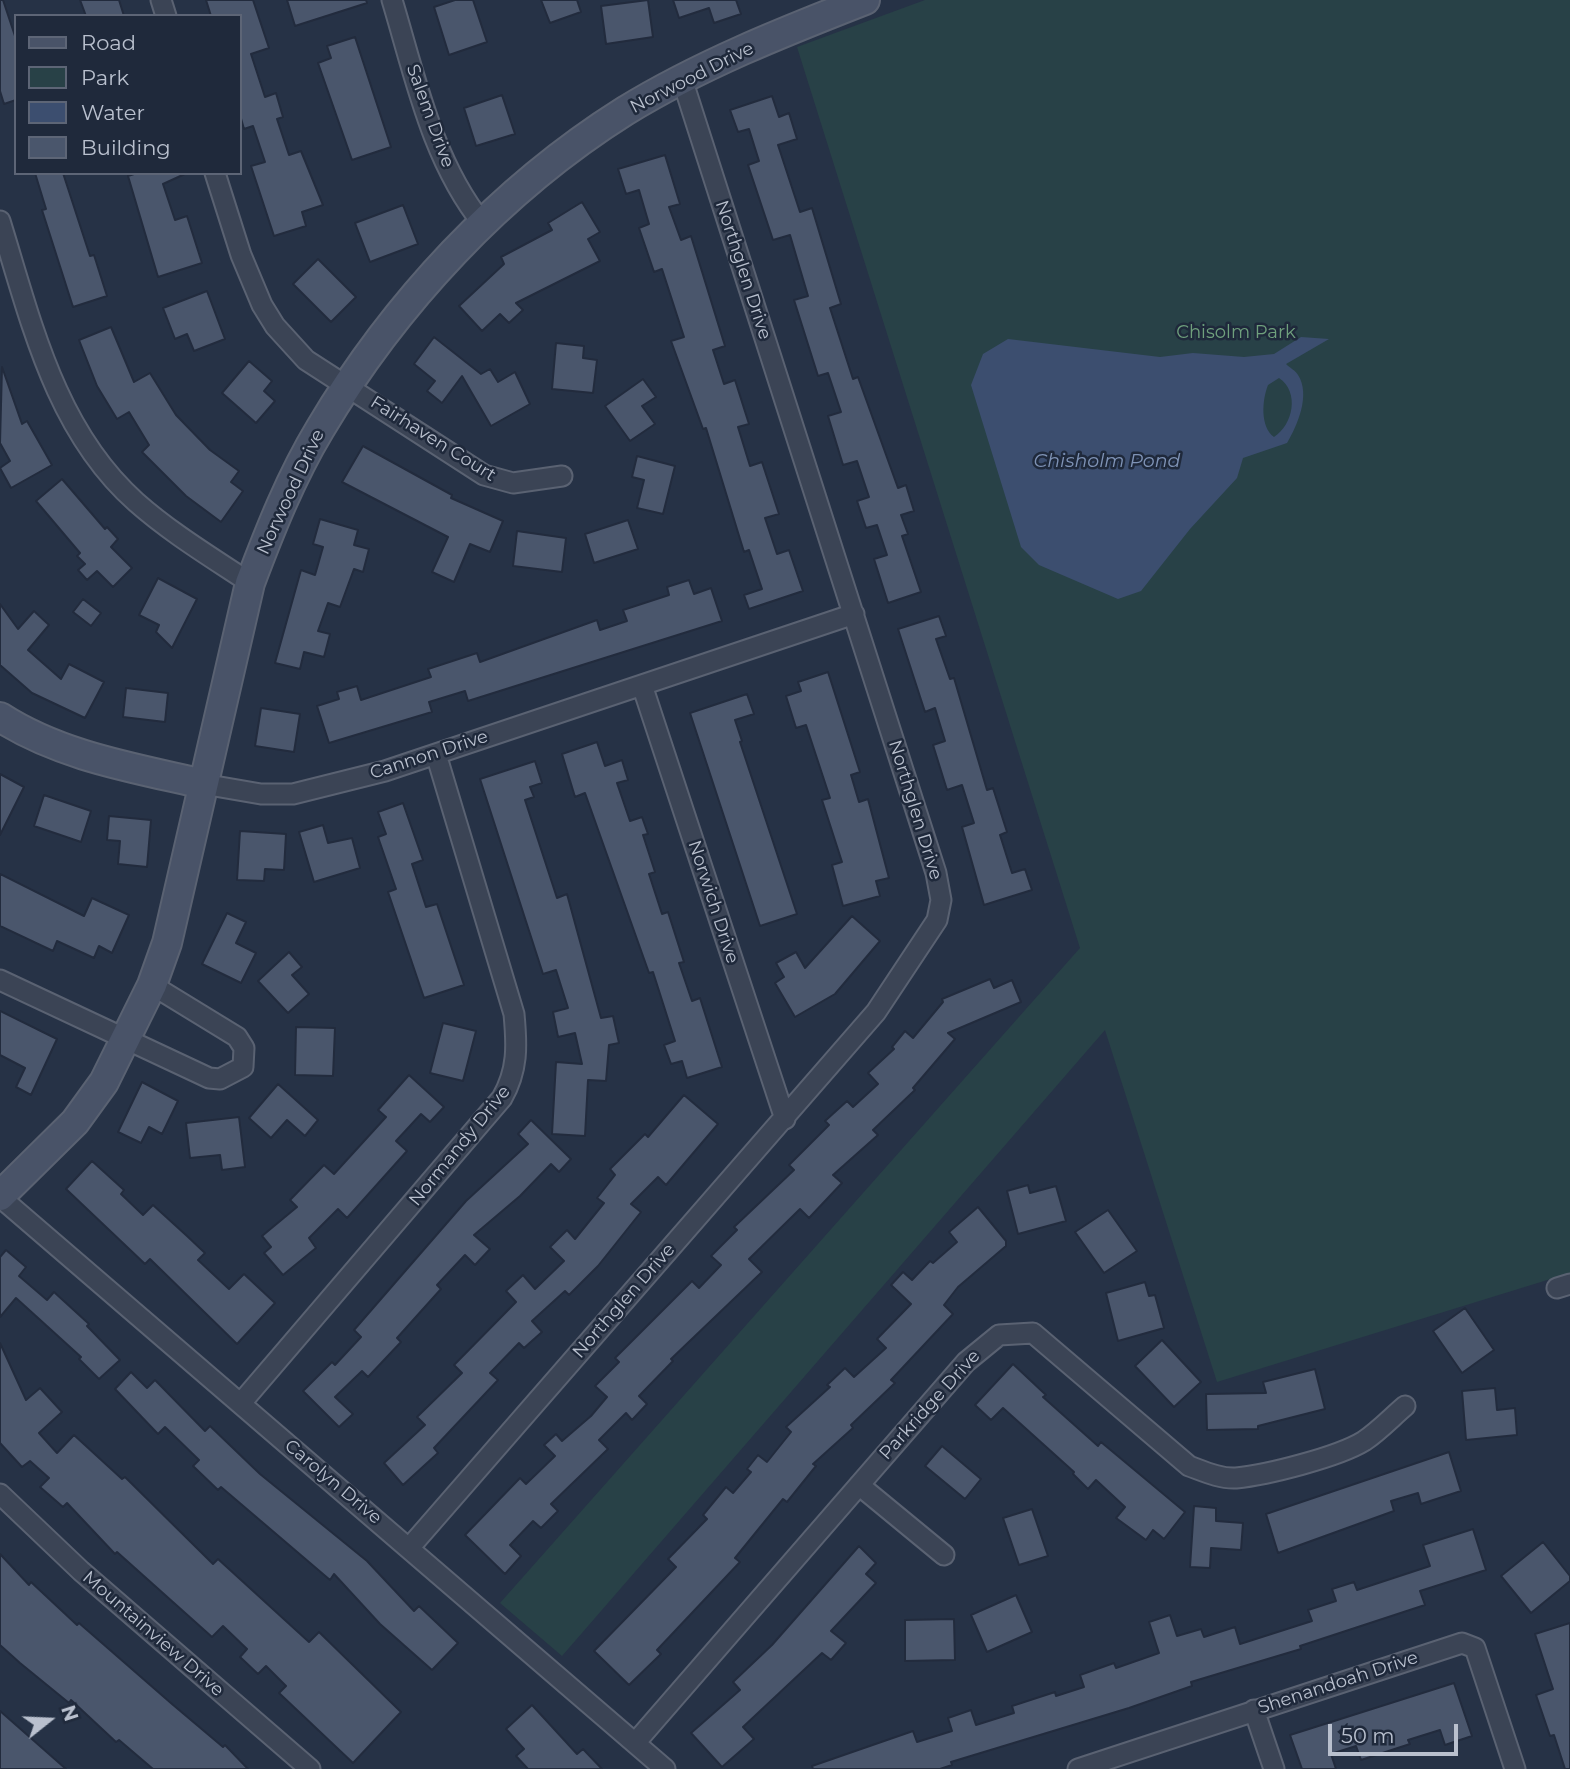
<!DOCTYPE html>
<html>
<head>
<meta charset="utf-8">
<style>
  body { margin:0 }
  #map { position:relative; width:1570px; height:1769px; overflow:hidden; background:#263246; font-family:Montserrat,sans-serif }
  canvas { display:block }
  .legend { position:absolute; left:14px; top:14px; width:228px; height:161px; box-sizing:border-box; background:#1f293b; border:2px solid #5d6576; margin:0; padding:9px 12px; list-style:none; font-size:21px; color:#b9c0ce }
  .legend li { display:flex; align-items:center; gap:14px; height:35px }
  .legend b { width:35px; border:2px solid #5d6576 }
  .north { position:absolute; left:14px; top:1685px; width:70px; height:70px; -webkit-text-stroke:5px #1f293b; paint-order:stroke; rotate:72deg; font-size:19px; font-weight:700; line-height:28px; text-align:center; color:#b9c0ce }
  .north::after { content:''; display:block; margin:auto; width:24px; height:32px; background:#b9c0ce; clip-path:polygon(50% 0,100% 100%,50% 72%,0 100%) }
  .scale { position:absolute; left:1328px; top:1724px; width:130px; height:32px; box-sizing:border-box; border:4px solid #b9c0ce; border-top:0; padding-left:9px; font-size:21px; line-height:24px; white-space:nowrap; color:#b9c0ce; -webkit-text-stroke:5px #1f293b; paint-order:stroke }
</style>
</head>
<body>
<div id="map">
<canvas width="1570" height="1769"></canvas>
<ul class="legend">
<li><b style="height:9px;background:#495368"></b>Road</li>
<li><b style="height:19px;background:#284147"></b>Park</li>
<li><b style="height:19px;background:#3c4e6f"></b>Water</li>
<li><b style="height:19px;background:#4a566c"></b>Building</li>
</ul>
<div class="north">N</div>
<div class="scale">50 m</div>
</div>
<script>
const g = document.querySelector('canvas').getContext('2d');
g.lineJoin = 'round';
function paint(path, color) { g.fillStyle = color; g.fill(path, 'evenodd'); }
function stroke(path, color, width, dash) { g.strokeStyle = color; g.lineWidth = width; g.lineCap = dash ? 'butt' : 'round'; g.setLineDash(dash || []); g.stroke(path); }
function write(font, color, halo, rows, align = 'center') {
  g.font = font + ' Montserrat,sans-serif'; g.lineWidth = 5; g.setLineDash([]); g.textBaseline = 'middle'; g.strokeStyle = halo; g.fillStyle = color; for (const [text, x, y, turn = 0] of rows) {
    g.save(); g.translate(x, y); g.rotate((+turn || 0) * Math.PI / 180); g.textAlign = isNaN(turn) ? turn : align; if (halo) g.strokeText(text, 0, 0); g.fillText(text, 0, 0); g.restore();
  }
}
paint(new Path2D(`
  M925,0H1570V1273L1217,1382L1105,1030L562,1656L500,1603L1080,948L797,47Z`), '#284147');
paint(new Path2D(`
  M1301,337L1329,339L1286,364C1289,367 1296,371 1298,375C1311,395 1297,426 1287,443L1243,458L1237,478L1190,529L1141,591L1118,599L1039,565L1021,547L971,385L983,354L1008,339L1160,357L1193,353L1244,357L1274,354ZM1279,378C1300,392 1293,425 1274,437C1260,427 1262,400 1268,385Z`), '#3c4e6f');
const building = new Path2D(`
  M0,0H3L16,39V100L4,104L0,91Z
  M80,0H119L124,16H86Z
  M206,0H253L269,48L251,54L265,97L276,93L283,117L277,119L289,155L301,151L323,205L302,212L306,226L274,236L251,166L265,162L253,126L244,129L240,115V16H211Z
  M287,0H366L367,3L295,26Z
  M455,0H473L487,42L449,55L434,7Z
  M541,0H577L581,12L550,23Z
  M648,0L653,37L606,44L601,6Z
  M673,0H736L741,14L714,23L709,8L679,18Z
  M355,37L391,147L352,160L318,63L331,58L327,46Z
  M502,95L515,134L476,146L464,108Z
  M772,96L779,117L789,113L797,139L778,145L800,212L812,208L841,304L830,308L853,379L858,377L898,488L906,485L914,511L901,515L908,534L902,536L921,592L888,603L874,559L887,555L877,525L866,528L857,501L869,497L857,461L843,465L828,416L841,412L828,373L818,376L794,300L808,296L790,235L773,240L748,165L759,161L749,129L738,132L730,110Z
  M665,155L680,204L669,207L681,240L691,236L725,346L713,350L724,384L735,380L749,424L738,427L750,466L762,462L779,514L765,518L777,554L789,550L803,591L749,609L744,595L762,589L749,550L744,552L706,428L703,429L671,341L684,337L662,269L654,272L639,228L649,224L639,190L626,194L618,169Z
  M35,173H63L90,256L94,255L107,296L73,307L42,210L46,209Z
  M137,173H187L163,184L175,220L187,216L202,263L158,277L128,176Z
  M582,202L600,232L588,239L600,261L516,303L523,310L509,323L500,314L482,331L459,306L504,264L501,257L552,230L548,223Z
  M403,205L418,244L370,262L355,223Z
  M318,259L356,297L331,322L293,284Z
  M207,291L225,339L194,351L187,334L175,339L163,308Z
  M111,327L134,382L150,373L176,415L210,450L239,471L231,482L243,491L221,522L186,496L142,452L149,445L129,412L117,419L97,386L79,340Z
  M434,337L481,374L490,369L498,382L515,372L530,404L491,426L462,376L442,403L427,391L435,381L414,364Z
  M556,343L584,346L583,358L597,360L593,393L552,389Z
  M249,361L272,381L264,391L275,401L256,423L222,393Z
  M2,367L22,424L27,421L52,465L11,488L0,468L10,461L0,443Z
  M643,379L656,397L642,406L655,424L630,441L605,406Z
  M363,446L452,495L451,498L503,521L490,552L470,544L454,582L432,572L448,537L342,482Z
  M637,456L675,466L663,514L637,508L644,480L632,477Z
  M62,479L105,529L107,527L118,539L111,547L132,568L113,587L97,571L87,580L78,570L85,564L77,556L80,553L36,501Z
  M320,519L358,530L354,545L369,549L363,572L354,569L340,607L328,603L318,631L330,634L324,657L304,652L300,669L275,663L301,570L315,575L323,547L313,544Z
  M628,520L638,549L594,563L585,534Z
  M517,531L566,538L562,572L513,566Z
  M158,578L197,599L172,648L156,632L159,625L139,615Z
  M689,580L694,594L711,588L722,621L468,701L465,691L429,702L432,712L329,743L317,706L339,699L337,692L357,686L361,700L431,677L428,669L477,653L480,662L597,620L600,630L627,621L623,610L669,595L667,587Z
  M83,599L101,613L91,626L73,612Z
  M0,604L18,629L34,611L49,625L28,650L61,679L69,664L104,682L85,718L32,693L0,665Z
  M939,616L946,636L936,639L950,679L954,678L987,790L993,788L1007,832L1000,835L1012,873L1025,869L1032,890L984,905L962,827L974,823L962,785L947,790L933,745L945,741L935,708L925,712L898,629Z
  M828,672L860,772L851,775L859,802L868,799L889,878L876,881L880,896L843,906L832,865L842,862L822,800L830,798L806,725L796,728L786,696L801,691L798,682Z
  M126,688L168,693L165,722L123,717Z
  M747,694L754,714L735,720L742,741L740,742L797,914L760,926L690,713Z
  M261,708L300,714L294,752L255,746Z
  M597,742L605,766L622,760L628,780L617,783L630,821L642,817L648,834L643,835L655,872L649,874L662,914L668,912L684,962L679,963L692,1001L700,998L722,1067L687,1078L682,1061L671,1064L664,1045L675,1041L653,972L649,973L585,793L575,797L562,754Z
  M535,761L542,783L530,787L534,797L525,800L557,898L567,894L601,1018L613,1016L619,1043L609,1045L606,1081L588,1080L585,1136L552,1134L556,1062L582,1064L575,1033L558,1037L553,1012L568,1008L556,970L543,974L480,779Z
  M0,774L24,787L0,835Z
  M44,795L91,811L81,842L34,826Z
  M403,803L423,860L412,864L426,907L437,904L464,985L424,998L388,892L396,889L378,837L386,834L378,812Z
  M109,816L151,820L147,867L118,864L120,841L107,840Z
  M323,825L328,843L352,838L360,868L314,882L299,832Z
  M240,831L286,834L284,870L265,869L264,881L237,880Z
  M0,874L84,916L92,898L129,915L112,953L99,946L94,958L57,941L53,951L0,926Z
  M227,913L246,922L236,943L256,953L241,983L202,964Z
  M852,916L880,941L835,994L795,1017L775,983L784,977L776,963L796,952L805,968Z
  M289,952L302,967L292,975L309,994L288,1013L258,981Z
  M990,979L994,988L1012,980L1021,1002L948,1033L955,1039L913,1088L915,1090L873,1130L878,1135L833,1175L842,1183L809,1218L800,1209L749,1259L762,1272L671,1359L673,1361L639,1396L647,1404L632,1420L626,1413L599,1440L608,1449L551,1504L558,1511L541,1528L533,1521L510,1545L521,1556L505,1574L465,1535L520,1478L526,1484L555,1456L544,1445L556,1434L562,1441L591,1416L607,1397L595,1386L619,1362L615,1358L692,1281L699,1288L721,1265L711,1256L737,1230L734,1227L794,1170L789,1165L829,1125L825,1121L847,1101L853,1107L878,1084L868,1073L894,1049L892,1047L905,1031L913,1038L943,1002L942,999Z
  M0,1011L57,1039L31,1095L16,1087L25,1068L0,1055Z
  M443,1023L476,1031L463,1081L430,1073Z
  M296,1027L335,1028L333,1076L295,1075Z
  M409,1075L444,1107L430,1122L421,1114L396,1141L407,1151L347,1218L338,1209L309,1238L316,1248L283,1275L264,1253L271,1247L262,1236L297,1207L290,1200L324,1165L334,1174L386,1117L378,1110Z
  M142,1082L178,1101L162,1134L149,1127L141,1143L118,1132Z
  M278,1084L318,1120L305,1136L287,1120L271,1138L249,1118Z
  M684,1095L718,1124L666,1185L658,1177L631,1204L641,1212L598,1266L569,1295L565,1291L532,1321L542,1332L524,1348L519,1343L490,1373L498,1380L434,1448L438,1453L403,1485L384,1463L425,1425L417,1417L462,1373L454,1365L516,1302L506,1291L523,1275L535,1289L564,1261L550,1247L567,1230L575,1239L604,1203L597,1198L615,1175L610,1169L645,1134L648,1137Z
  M239,1117L245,1167L222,1170L220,1155L190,1158L186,1123Z
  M531,1120L571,1159L559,1172L551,1164L520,1196L474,1235L490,1249L475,1265L465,1255L437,1285L441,1289L397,1338L401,1342L368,1377L362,1371L335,1397L353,1414L339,1427L303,1391L332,1362L335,1365L361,1337L354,1330L466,1201L528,1144L518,1134Z
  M92,1161L124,1190L121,1194L143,1215L153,1205L187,1236L205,1253L198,1260L229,1289L244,1274L275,1303L237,1344L150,1259L145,1264L66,1189Z
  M1028,1185L1030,1193L1056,1186L1066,1221L1018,1234L1007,1191Z
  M978,1207L1006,1241V1246L958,1287L944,1305L953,1314L891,1380L895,1383L851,1425L853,1428L813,1464L816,1466L787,1502L783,1499L735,1558L740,1562L657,1650L661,1654L629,1685L594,1651L676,1567L668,1559L707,1519L703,1515L726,1487L733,1493L751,1472L747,1469L758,1455L767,1462L791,1432L786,1427L830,1387L827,1385L845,1368L854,1377L886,1348L877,1339L911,1304L891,1285L903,1272L912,1280L930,1261L933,1263L957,1242L949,1232Z
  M1108,1210L1137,1251L1104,1273L1075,1232Z
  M6,1250L26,1267L19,1276L47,1300L54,1292L89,1324L87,1326L120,1360L99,1379L79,1359L81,1357L16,1298L0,1317V1257Z
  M1145,1282L1149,1296L1155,1295L1164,1328L1118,1341L1106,1293Z
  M1465,1308L1494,1350L1462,1373L1433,1331Z
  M1162,1340L1201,1382L1174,1407L1135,1366Z
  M0,1343L26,1400L40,1388L62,1412L39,1433L57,1453L74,1435L122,1479L125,1477L213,1564L218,1559L309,1642L319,1632L401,1712L353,1763L279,1693L286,1686L266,1666L258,1674L240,1657L247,1649L223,1626L212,1637L117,1552L115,1554L67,1503L63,1507L40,1487L49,1478L30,1461L22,1467L0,1443Z
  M1013,1364L1046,1395L1043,1397L1098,1446L1101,1442L1185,1512L1164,1539L1153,1530L1146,1540L1116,1518L1125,1507L1096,1480L1088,1489L1073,1474L1074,1472L1003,1408L991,1420L975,1405Z
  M1315,1369L1325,1409L1258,1426V1429L1207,1430L1206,1394L1266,1393L1263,1382Z
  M131,1372L147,1388L155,1380L205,1431L210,1426L260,1474L367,1561L414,1611L419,1606L458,1643L432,1670L380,1624L334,1574L330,1580L221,1487L218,1490L193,1466L199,1460L165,1427L158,1434L115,1389Z
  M1495,1388L1497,1410L1515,1408L1517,1435L1466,1440L1462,1391Z
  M942,1446L981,1479L965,1499L925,1466Z
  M1449,1452L1461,1491L1421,1504L1418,1493L1391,1501L1394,1511L1278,1553L1266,1514Z
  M1194,1506L1216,1508V1521L1243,1523L1241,1550L1211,1548L1210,1568L1190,1567Z
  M1032,1509L1048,1556L1019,1565L1003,1518Z
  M1473,1529L1486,1570L1420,1591L1425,1605L1300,1646L1301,1649L1191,1682L1192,1686L1129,1708L951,1762L952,1765L940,1769H813L812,1766L913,1731L917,1742L952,1731L948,1718L971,1710L976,1725L1014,1713L1012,1706L1055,1692L1056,1696L1084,1687L1080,1675L1114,1663L1116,1668L1159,1653L1149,1622L1170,1615L1177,1636L1201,1629L1204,1637L1235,1627L1240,1644L1312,1621L1308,1610L1336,1601L1332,1589L1354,1582L1357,1590L1430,1566L1423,1545Z
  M1543,1542L1570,1576V1581L1531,1613L1501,1576Z
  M859,1546L876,1563L866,1574L876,1583L831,1631L846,1643L831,1660L822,1653L743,1727L754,1739L722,1767L691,1733L740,1690L733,1682L772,1645Z
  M0,1554L29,1585L31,1582L77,1625L79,1623L172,1704L223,1747L225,1745L248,1769H153L119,1740L116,1742L71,1700L69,1703L20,1663L0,1645Z
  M1016,1595L1032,1632L987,1652L971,1615Z
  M954,1619L955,1660L905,1661V1620Z
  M1570,1623V1769H1565L1554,1735L1550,1736L1536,1695L1553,1689L1535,1634Z
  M1454,1683L1472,1736L1445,1745L1440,1730L1408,1740L1410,1744L1361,1760L1356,1746L1331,1754L1336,1769H1302L1290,1735Z
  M532,1705L577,1754L583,1749L602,1769H528L516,1756L524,1749L506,1729Z
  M0,1711L66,1769H0Z`);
paint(building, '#4a566c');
stroke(building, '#222b3d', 2);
const street = new Path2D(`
  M161,0L166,16
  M392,0C415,76 432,161 483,224
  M215,173L241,255L262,305L275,326L306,360L484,475L513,483L562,476
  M0,221C31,321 55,430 136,502C171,533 211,557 250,583
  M642,685L785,1119
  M203,784L261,794H293L385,771L854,614
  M0,980L209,1078L220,1079L243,1067L244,1048L237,1037L152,985
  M0,1197L665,1769
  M1557,1288L1570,1284
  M241,1403L502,1098C518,1070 517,1046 514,1014L436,754
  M859,1485L944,1555
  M0,1494L81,1571L310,1769
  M410,1547L876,1012L937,920L941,900L936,873L682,79
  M1254,1710L1274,1769
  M635,1743L966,1362L999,1335L1033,1333L1189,1466C1203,1471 1220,1479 1236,1478C1267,1475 1338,1457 1364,1441C1379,1431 1392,1417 1405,1406
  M1078,1769L1462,1643L1475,1648L1515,1769`);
const secondary = new Path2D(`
  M0,717C60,756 134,768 203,784
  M0,1196L75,1122L104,1082L152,985L167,943L250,583C270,530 291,477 320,429C394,304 501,189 625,111C700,65 783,32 865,0`);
stroke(street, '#5a6272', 23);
stroke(secondary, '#5a6272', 32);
stroke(street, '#3b4455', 19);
stroke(secondary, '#495368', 28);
write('18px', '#b9c0ce', '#1f293b', [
  ["Norwood Drive",692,78,-27],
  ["Salem Drive",430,116,70],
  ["Northglen Drive",743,270,72],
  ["Fairhaven Court",433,439,32],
  ["Norwood Drive",291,492,-65],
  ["Cannon Drive",429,755,-18],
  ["Northglen Drive",915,810,73],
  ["Norwich Drive",713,902,72],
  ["Normandy Drive",460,1146,-51],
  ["Northglen Drive",624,1301,-49],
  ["Parkridge Drive",930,1405,-48],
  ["Carolyn Drive",333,1482,40],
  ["Mountainview Drive",153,1634,41],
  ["Shenandoah Drive",1338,1683,-18]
]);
write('18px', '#6fa07d', '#1f293b', [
  ["Chisolm Park",1236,333]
]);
write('italic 19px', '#7f93b6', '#1f293b', [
  ["Chisholm Pond",1107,461]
]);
</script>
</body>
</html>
